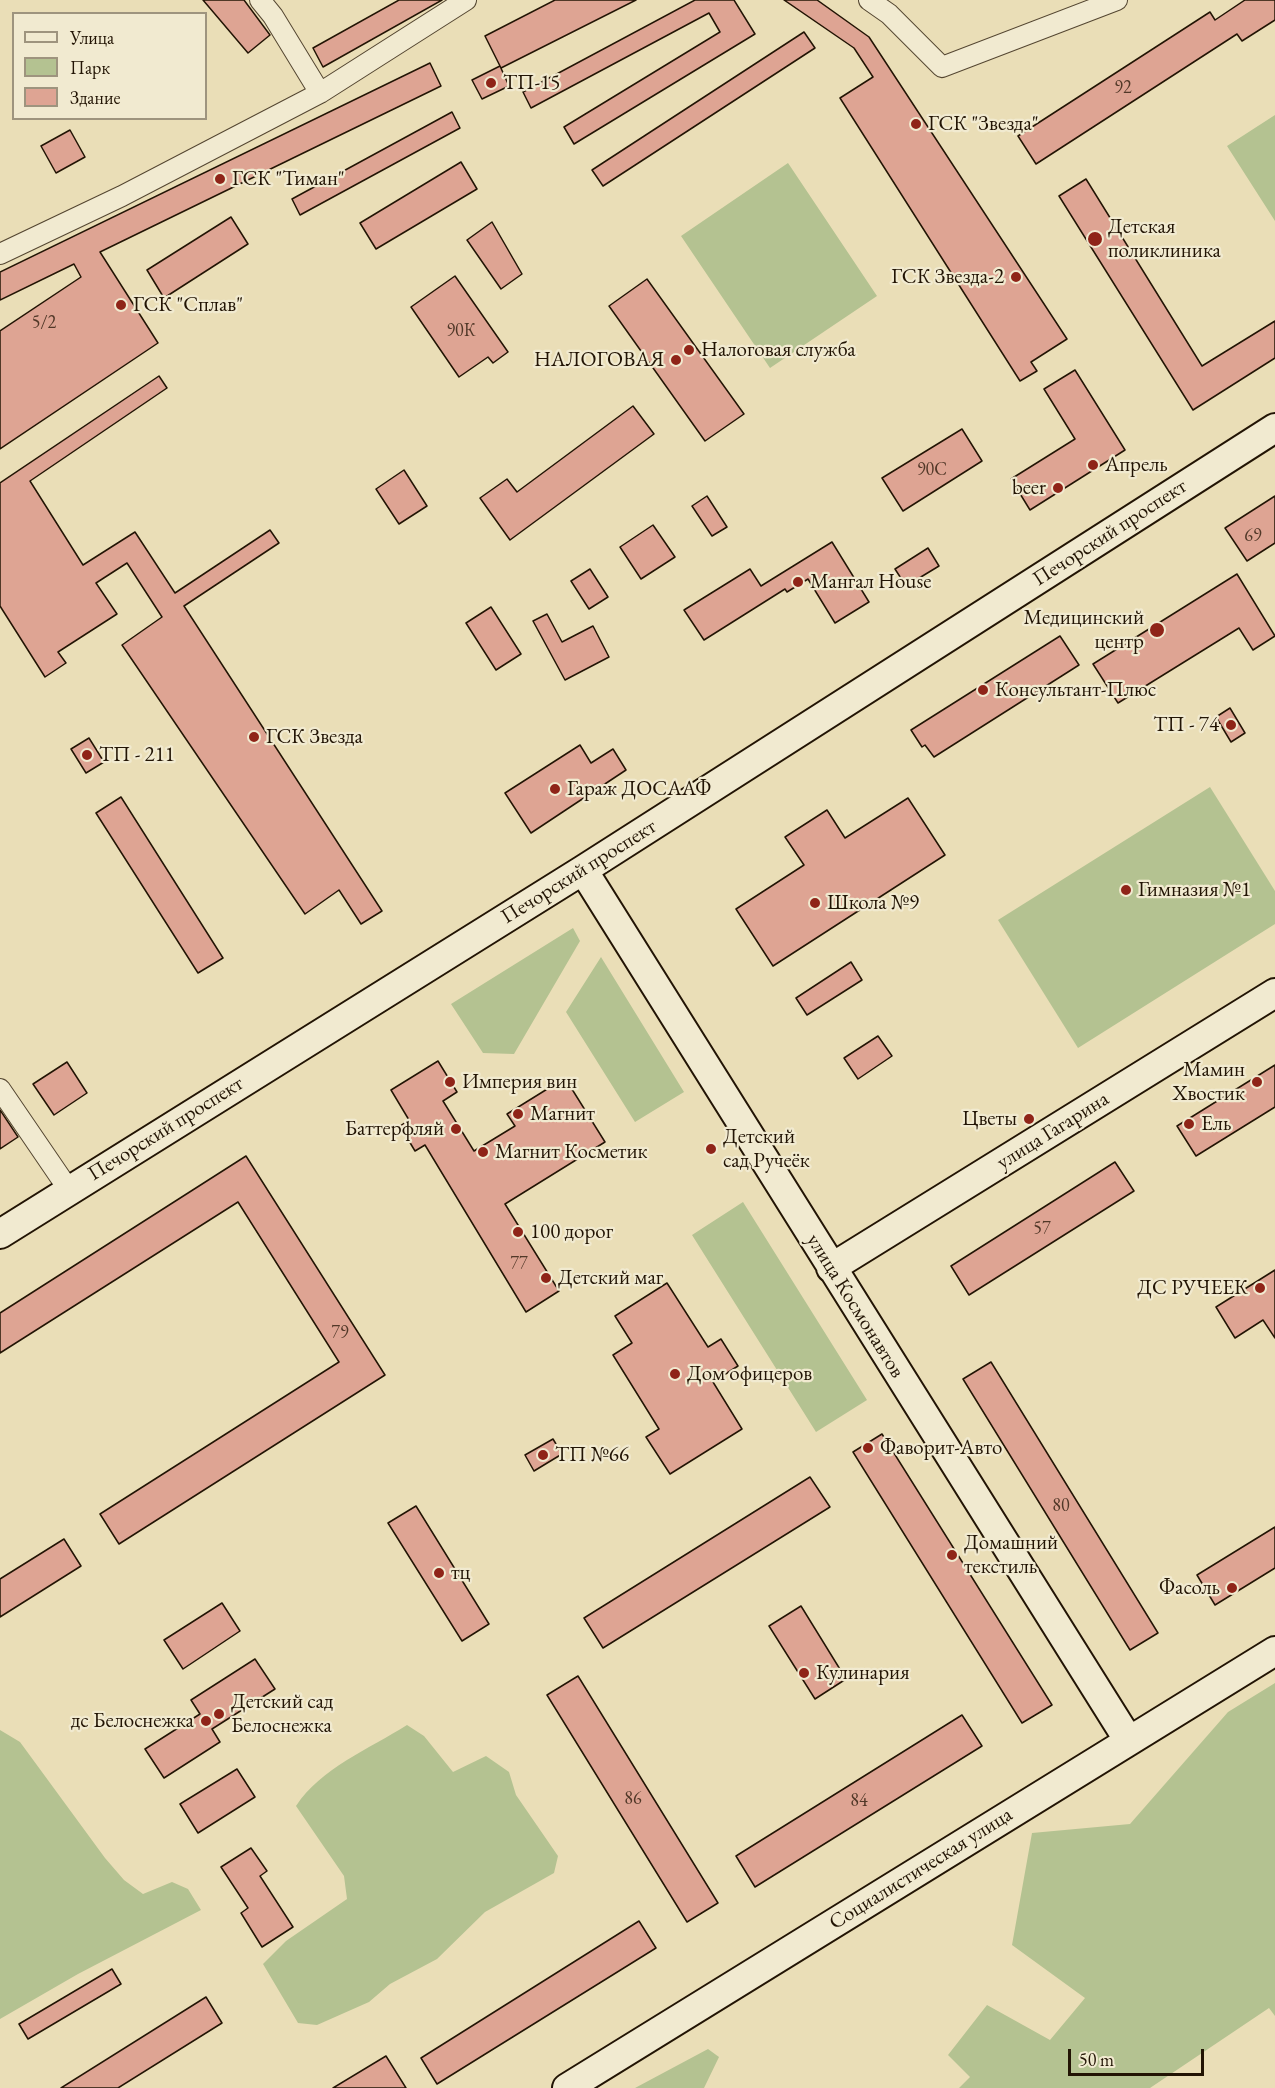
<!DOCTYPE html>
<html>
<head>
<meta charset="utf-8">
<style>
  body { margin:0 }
  #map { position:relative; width:1275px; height:2088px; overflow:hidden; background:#eadeb7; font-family:"EB Garamond",serif }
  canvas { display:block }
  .legend { position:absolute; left:12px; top:12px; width:195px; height:108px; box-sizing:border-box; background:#f1ead0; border:2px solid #9e947e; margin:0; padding:8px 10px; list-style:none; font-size:18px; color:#221404 }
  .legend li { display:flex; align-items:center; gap:12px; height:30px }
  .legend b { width:30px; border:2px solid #9e947e }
  .scale { position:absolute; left:1068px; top:2049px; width:136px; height:27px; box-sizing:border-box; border:3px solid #221404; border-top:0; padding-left:8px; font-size:18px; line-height:21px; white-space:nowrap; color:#221404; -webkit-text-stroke:4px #f1ead0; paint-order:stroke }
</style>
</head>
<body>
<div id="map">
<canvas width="1275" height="2088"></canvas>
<ul class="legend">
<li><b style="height:8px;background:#f1ead0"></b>Улица</li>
<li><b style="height:16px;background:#b4c291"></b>Парк</li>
<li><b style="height:16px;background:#dea493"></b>Здание</li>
</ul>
<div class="scale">50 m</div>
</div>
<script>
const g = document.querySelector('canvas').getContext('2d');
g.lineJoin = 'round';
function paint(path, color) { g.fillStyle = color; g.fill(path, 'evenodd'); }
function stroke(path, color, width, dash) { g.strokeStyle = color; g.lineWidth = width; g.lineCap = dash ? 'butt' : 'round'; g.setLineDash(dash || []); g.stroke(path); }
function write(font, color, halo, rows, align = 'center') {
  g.font = font + ' "EB Garamond",serif'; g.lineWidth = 4.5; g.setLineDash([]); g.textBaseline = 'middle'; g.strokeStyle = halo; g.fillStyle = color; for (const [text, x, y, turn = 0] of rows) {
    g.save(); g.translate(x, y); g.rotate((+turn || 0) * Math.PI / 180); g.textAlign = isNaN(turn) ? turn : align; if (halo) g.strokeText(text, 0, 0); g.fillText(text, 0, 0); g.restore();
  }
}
paint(new Path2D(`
  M1275,115V221L1227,146Z
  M788,163L877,296L770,368L681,236Z
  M1210,787L1275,891V924L1078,1048L998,920Z
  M573,928L580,941L514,1054L483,1053L451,1004Z
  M601,957L684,1092L635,1122L566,1012Z
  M743,1202L867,1400L816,1432L692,1235Z
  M1275,1683V2016L1269,2008L1150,2088H959L970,2077L948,2055L987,2005L1050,2040L1085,1998L1012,1945L1032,1833L1130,1824L1228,1712Z
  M407,1725L424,1736L453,1772L486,1756L509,1772L516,1795L558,1856L554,1873L485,1912L437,1959L390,1984L369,2002L317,2025L298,2023L263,1964L286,1941L347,1899L344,1876L296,1806C321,1768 369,1749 407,1725Z
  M0,1730L20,1742L105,1858L124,1880L143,1894L172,1882L188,1889L201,1910L78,1974L0,2019Z
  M708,2049L719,2057L704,2088H635Z`), '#b4c291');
const building = new Path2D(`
  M203,0H244L270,35L248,53Z
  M399,0H442L323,67L313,48Z
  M555,0H636L501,68L485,36Z
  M695,0H734L755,34L574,144L564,127L720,32L709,13L531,108L523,92Z
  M784,0H817L869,37L1067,339L1031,362L1037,371L1020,381L840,98L873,77L854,48Z
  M1245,0H1275V20L1242,41L1237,34L1036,164L1018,136L1210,12L1215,20Z
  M804,32L815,48L603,186L592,170Z
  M430,63L441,86L100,252L158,343L0,449V331L81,277L74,264L0,300V272Z
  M500,66L509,86L482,99L472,80Z
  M452,112L460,128L300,215L292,199Z
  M70,130L85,157L56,173L41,146Z
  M461,162L477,189L376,249L360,223Z
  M1086,179L1202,366L1275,321V358L1193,410L1059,196Z
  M231,217L248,244L164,298L147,270Z
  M492,222L522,274L501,289L467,240Z
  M455,276L508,352L493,363L488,357L459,377L411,307Z
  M647,279L744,414L705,441L609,306Z
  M1075,370L1125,450L1030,510L1011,479L1075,439L1044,389Z
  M159,376L167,388L30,481L83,565L135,532L175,593L270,530L279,543L184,606L382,911L361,924L339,890L305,914L122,645L162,617L127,563L96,583L117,614L58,652L66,663L45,677L0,606V483Z
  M633,406L654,434L510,540L480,498L507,479L517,492Z
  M962,429L982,461L903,511L882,478Z
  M404,470L427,506L399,524L376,489Z
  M707,496L727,527L712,536L692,506Z
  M1275,496V543L1247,561L1225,528Z
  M653,525L675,557L641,579L620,547Z
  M832,542L869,602L835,623L808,579L787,592L785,589L704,640L684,610L750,569L761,586Z
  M928,548L939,566L906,586L895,569Z
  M590,569L608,597L589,609L571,581Z
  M1237,574L1275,636L1253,650L1239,628L1118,703L1093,664Z
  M491,607L521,654L496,670L466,623Z
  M547,614L562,642L593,626L609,657L565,680L533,621Z
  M1060,636L1079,665L934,757L925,745L922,747L911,730Z
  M1230,708L1245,733L1231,742L1216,717Z
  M89,738L104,762L86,773L71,749Z
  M580,745L591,763L613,749L626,770L531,833L505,793Z
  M121,797L223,958L198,973L96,813Z
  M908,798L945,855L773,966L736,909L804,865L785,837L827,810L845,838Z
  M851,962L862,980L807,1015L796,998Z
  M878,1036L892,1056L858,1079L844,1058Z
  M438,1061L457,1092L443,1101L474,1151L515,1126L507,1114L565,1078L605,1142L505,1204L559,1291L526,1312L425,1145L415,1151L400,1126L409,1120L391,1090Z
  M67,1062L87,1093L54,1115L33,1084Z
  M1275,1065V1107L1196,1156L1177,1126Z
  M0,1110L18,1137L0,1149Z
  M246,1156L385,1375L119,1544L100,1514L339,1362L238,1202L0,1353V1313Z
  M1115,1162L1134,1191L969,1295L951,1266Z
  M1275,1270V1338L1263,1320L1235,1338L1216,1307Z
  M667,1283L708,1347L721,1339L738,1366L713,1382L742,1429L670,1474L646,1437L659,1429L613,1355L632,1343L615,1316Z
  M991,1362L1158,1633L1130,1650L963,1379Z
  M882,1434L1052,1705L1022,1723L853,1452Z
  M553,1439L562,1454L534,1471L525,1455Z
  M810,1477L830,1507L603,1648L584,1618Z
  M416,1506L489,1624L462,1641L388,1523Z
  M1275,1527V1568L1215,1605L1197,1575Z
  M64,1539L81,1566L0,1617V1579Z
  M222,1603L240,1631L183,1669L164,1640Z
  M801,1606L846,1679L815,1699L769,1626Z
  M255,1659L275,1689L212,1729L220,1742L164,1778L145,1749L200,1714L191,1700Z
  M578,1676L718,1903L687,1922L547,1695Z
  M962,1715L982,1746L755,1887L736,1856Z
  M237,1769L255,1797L198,1833L180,1804Z
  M251,1848L267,1871L260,1876L293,1927L262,1947L241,1913L248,1908L221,1867Z
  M639,1921L656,1948L437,2084L421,2058Z
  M112,1969L121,1984L28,2039L19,2024Z
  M206,1997L222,2023L118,2088H61Z
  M386,2056L406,2088H333Z`);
paint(building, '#dea493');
stroke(building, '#221404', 1.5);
const street = new Path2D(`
  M260,0L273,16L320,93
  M869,0L889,14L942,67L1117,0
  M0,254L122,196L320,93L466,0
  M0,1089L69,1190`);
const secondary = new Path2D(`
  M583,870L1129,1741
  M0,1234L583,870L1275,428
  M831,1268L1275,993
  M567,2088L1275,1651`);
stroke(street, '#544631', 22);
stroke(secondary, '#221404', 32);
stroke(street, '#f1ead0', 20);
stroke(secondary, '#f1ead0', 28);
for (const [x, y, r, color] of [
  [491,83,6,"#8f2418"],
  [916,124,6,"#8f2418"],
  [220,179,6,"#8f2418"],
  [1095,239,8,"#8f2418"],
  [1016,277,6,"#8f2418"],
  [121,305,6,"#8f2418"],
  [689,350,6,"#8f2418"],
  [676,360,6,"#8f2418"],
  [1093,465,6,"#8f2418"],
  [1058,488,6,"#8f2418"],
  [798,582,6,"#8f2418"],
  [1157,630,8,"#8f2418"],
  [983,690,6,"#8f2418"],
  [1231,725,6,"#8f2418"],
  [254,737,6,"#8f2418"],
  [87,755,6,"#8f2418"],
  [555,789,6,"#8f2418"],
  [1126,890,6,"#8f2418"],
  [815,903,6,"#8f2418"],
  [450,1082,6,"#8f2418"],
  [1257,1082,6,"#8f2418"],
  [518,1114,6,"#8f2418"],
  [1029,1119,6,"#8f2418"],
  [1189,1124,6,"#8f2418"],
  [456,1129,6,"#8f2418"],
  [711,1149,6,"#8f2418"],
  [483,1152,6,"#8f2418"],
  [518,1232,6,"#8f2418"],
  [546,1278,6,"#8f2418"],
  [1260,1288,6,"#8f2418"],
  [675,1374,6,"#8f2418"],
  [868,1448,6,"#8f2418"],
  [543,1455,6,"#8f2418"],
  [952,1555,6,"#8f2418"],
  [439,1573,6,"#8f2418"],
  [1232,1588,6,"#8f2418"],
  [804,1673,6,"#8f2418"],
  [219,1714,6,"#8f2418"],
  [206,1721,6,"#8f2418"]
]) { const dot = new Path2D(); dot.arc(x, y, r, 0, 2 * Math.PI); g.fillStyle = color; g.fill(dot); stroke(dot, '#f1ead0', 2); }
write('18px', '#513828', null, [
  ["92",1123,88],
  ["5/2",44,323],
  ["90К",461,331],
  ["90С",932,470],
  ["69",1253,536],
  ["57",1042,1229],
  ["77",519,1264],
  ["79",340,1333],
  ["80",1061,1506],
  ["86",633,1799],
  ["84",859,1801]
]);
write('21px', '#221404', '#f1ead0', [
  ["ТП-15",503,83],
  ["ГСК \"Звезда\"",928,124],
  ["ГСК \"Тиман\"",232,179],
  ["Детская",1108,227],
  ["поликлиника",1108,251],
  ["ГСК Звезда-2",1004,277,"right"],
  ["ГСК \"Сплав\"",133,305],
  ["Налоговая служба",701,350],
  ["НАЛОГОВАЯ",664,360,"right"],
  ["Апрель",1105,465],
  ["beer",1046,488,"right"],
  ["Мангал House",810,582],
  ["Медицинский",1144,618,"right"],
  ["центр",1144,642,"right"],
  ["Консультант-Плюс",995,690],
  ["ТП - 74",1219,725,"right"],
  ["ГСК Звезда",266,737],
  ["ТП - 211",99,755],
  ["Гараж ДОСААФ",567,789],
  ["Гимназия №1",1138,890],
  ["Школа №9",827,903],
  ["Мамин",1245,1070,"right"],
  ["Хвостик",1245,1094,"right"],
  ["Империя вин",462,1082],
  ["Магнит",530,1114],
  ["Цветы",1017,1119,"right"],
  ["Ель",1201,1124],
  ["Баттерфляй",444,1129,"right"],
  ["Детский",723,1137],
  ["сад Ручеёк",723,1161],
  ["Магнит Косметик",495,1152],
  ["100 дорог",530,1232],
  ["Детский маг",558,1278],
  ["ДС РУЧЕЕК",1248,1288,"right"],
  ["Дом офицеров",687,1374],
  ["Фаворит-Авто",880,1448],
  ["ТП №66",555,1455],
  ["Домашний",964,1543],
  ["текстиль",964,1567],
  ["тц",451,1573],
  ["Фасоль",1220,1588,"right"],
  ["Кулинария",816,1673],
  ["Детский сад",231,1702],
  ["Белоснежка",231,1726],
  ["дс Белоснежка",194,1721,"right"]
], 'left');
write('21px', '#221404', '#f1ead0', [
  ["Печорский проспект",1110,533,-33],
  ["Печорский проспект",579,872,-32],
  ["Печорский проспект",166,1129,-32],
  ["улица Гагарина",1053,1131,-32],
  ["улица Космонавтов",855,1306,58],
  ["Социалистическая улица",921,1869,-32]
]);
</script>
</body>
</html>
